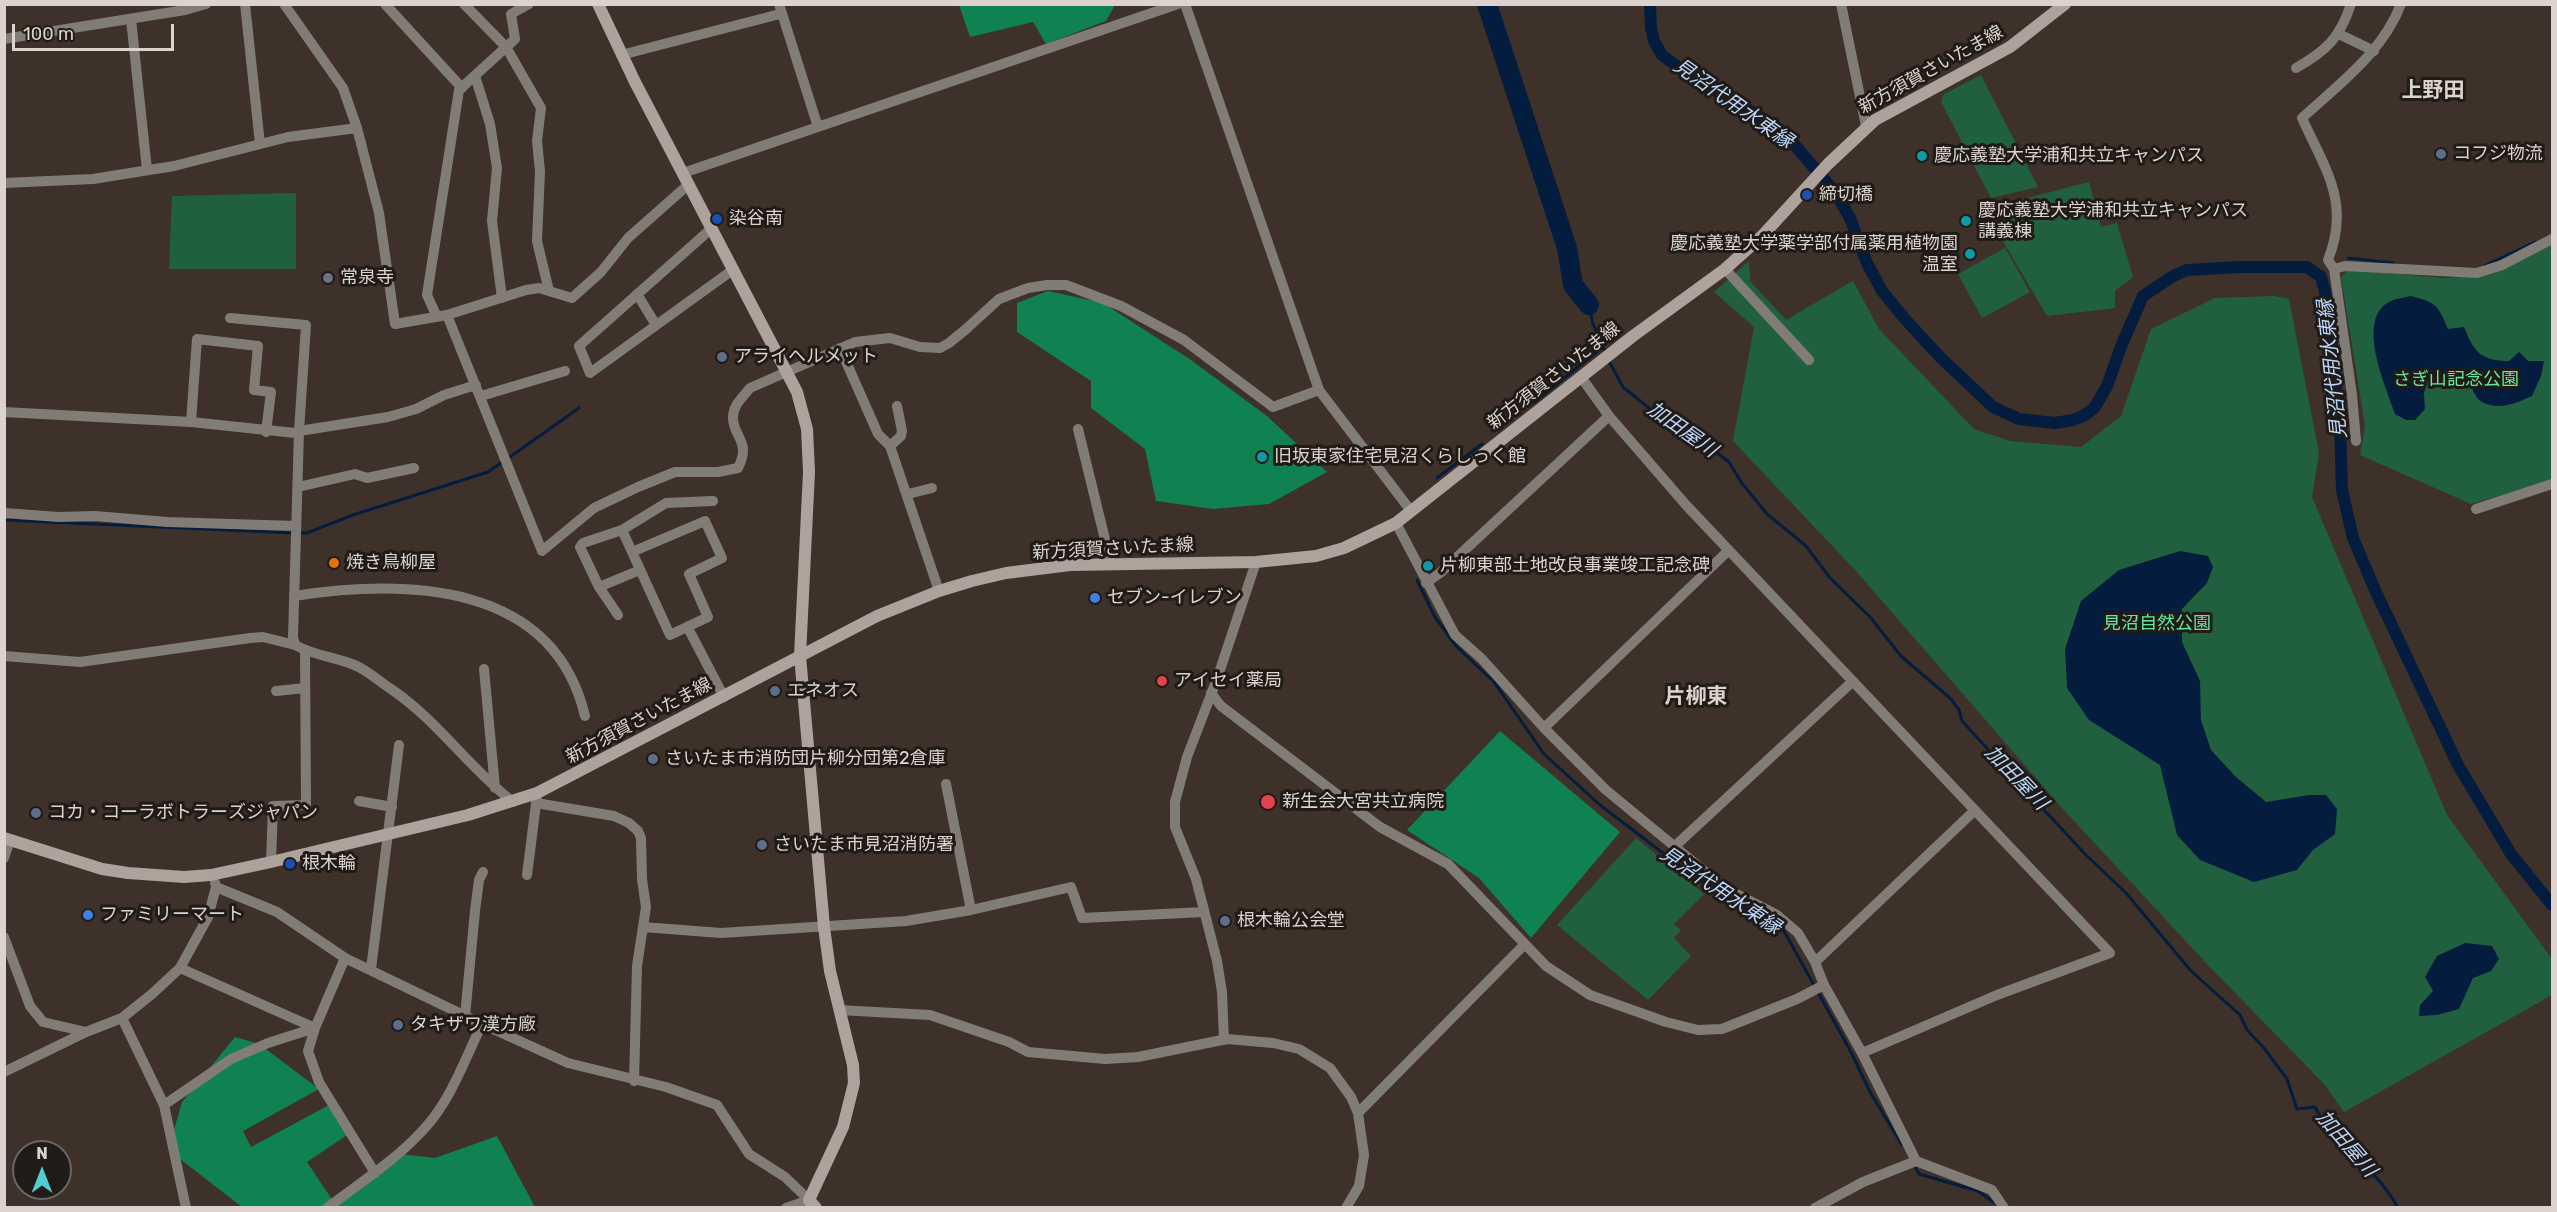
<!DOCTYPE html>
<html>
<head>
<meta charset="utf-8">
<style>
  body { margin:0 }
  #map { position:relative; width:2557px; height:1212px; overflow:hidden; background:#3e312a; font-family:Rubik,sans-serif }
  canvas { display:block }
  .frame { position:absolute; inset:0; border:6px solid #dcd3cf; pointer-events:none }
  .north { position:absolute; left:12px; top:1140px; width:60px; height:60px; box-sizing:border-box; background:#201b17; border:2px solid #6b6561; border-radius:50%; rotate:0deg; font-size:16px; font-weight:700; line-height:24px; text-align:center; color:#dcd3cf }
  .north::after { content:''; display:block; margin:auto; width:21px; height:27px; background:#51ccd2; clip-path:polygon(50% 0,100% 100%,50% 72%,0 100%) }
  .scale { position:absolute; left:12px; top:24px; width:162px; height:27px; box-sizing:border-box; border:3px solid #dcd3cf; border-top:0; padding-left:8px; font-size:18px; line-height:21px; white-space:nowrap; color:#dcd3cf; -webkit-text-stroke:4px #201b17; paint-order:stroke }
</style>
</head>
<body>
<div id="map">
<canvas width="2557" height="1212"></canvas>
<div class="frame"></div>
<div class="north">N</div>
<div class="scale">100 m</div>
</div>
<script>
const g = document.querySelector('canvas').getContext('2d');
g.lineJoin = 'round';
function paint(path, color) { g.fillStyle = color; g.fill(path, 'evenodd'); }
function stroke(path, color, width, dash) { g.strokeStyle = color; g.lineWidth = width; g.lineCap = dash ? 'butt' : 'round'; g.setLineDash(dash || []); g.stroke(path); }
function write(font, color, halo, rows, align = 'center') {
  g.font = font + ' Rubik,"Noto Sans JP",sans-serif'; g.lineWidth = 6; g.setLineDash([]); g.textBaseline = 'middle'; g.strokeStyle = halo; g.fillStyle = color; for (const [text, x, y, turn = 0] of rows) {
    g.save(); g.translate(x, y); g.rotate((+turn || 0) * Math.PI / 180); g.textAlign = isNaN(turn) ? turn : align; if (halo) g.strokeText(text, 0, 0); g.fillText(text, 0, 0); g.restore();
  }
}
paint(new Path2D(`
  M1981,75L2038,187L1991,198L1941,102L1944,94Z
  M2089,182L2101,227L2117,223L2133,277L2115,291V308L2047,316L1984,209Z
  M296,193V269H169L172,196Z
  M2552,245V481L2471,504L2360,455L2365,426L2341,277L2348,270L2445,278L2481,276Z
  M2005,248L2030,292L1982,318L1958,274Z
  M1749,261L1750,281L1786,320L1853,281L1879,329L1974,429L2010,441L2081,447L2121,416L2151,329L2215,298L2274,296L2289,299L2319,453L2312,497L2447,815L2552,959V995L2344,1112L2325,1085L2208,965L2062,808L1856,571L1733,441L1754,327L1714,292Z
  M1636,838L1704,894L1674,924L1681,930L1674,938L1691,956L1648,1000L1557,925Z`), '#21603f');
paint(new Path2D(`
  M959,5H1115L1106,21L1046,44L1033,22L970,37Z
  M1048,291L1103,303L1191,360L1267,416L1327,472L1269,504L1213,509L1156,501L1145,449L1091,408V381L1017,332V303Z
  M1500,731L1620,832L1531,938L1479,878L1407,830Z
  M235,1037L259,1044L319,1089L243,1131L251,1147L329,1105L347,1135L307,1162L335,1204L401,1154L435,1158L497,1136L535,1207H242L171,1152L174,1130L182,1102Z`), '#108150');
paint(new Path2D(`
  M2410,296C2436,302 2438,305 2448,329L2464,327C2474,352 2481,361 2509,361L2519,352L2528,361H2544L2541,376L2532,396C2517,403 2499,411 2482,402C2475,398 2473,389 2469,383C2459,366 2442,371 2428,379L2424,393L2425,409L2415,420H2406L2395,414C2386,386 2354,318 2391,301C2397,298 2404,298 2410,296Z
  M2180,551L2208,556L2213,567L2207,583L2182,609V642L2200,681L2201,720L2211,750L2236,777L2266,802L2309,795H2326L2337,809L2335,834L2313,850L2297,870L2254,882L2200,860L2177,835L2160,765L2089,720L2067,688L2065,649L2081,601L2119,570Z
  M2465,943L2492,946L2499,959L2491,971L2473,978L2459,1009L2437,1015L2419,1016L2420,1005L2433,991L2425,977L2437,956Z`), '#041d3f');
stroke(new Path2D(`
  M2348,258L2394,263
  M2484,266L2535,242
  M1589,305L1593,324L1605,351
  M1610,363L1623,387L1660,417L1701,441L1729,462L1741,482L1767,514L1806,546L1830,578L1870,617L1901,656L1951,699L1959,710L1962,721L1993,755L2085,854L2126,893L2191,971L2240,1015L2247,1030L2264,1048L2287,1079L2297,1109L2315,1107C2336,1146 2377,1168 2398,1208
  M1533,403L1603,347
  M507,459L579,408
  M1437,478L1482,444
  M4,520L293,533
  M300,533H307L353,515L488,472L502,462
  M1417,580L1435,617L1456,646L1494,682L1544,754L1600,805L1697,879L1784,931L1851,1052L1870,1092L1902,1145
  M1913,1163L1919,1174L1978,1191L1996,1204`), '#041d3f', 3);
stroke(new Path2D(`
  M1650,4L1651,28L1654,41L1662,55L1682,70L1770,123L1787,136L1835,192L1850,218L1867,263L1882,291L1904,318L1940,357L1993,407L2019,419L2055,423L2073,420L2085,415L2095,407L2107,386L2122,344L2143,296L2173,276L2187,270L2239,267H2307L2321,277L2326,296L2340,425L2342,490L2353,538L2375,590L2458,765L2511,854L2552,905`), '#041d3f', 12);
stroke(new Path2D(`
  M1487,4L1567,248L1573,285L1589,305`), '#041d3f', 20);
stroke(new Path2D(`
  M245,4L260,144
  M284,4L343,88L357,128L379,213L395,324L447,315L526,290L539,288L572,298L601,272L628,238L689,184
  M385,4L462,88
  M464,4L506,47L541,108L537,141L540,171L537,241L549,291
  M779,4L818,127
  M1185,4L1319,390L1411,511
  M1841,4L1866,126
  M131,19L147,170
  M2339,34L2374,51
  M4,39L185,10L206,4
  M621,55L780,14
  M2296,68C2326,51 2340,38 2351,4
  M475,76L490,124L497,168L492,221L502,298
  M683,173L1178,4
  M4,183L93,179L174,166L288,137L357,128
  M712,228L579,346L590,373L734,269
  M1725,269L1809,360
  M2334,269L2328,260C2351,202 2325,169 2302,118C2339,84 2383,52 2401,4
  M637,294L656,325
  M447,315L542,551L594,508L638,487L675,472H718L738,468C752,441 732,436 733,417C733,405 743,397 750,388L855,342L890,338L920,347L940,348L949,343L965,330L999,299L1028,288L1047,285H1066L1121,306L1184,340L1273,407L1319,390
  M437,317L427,295L459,90L515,39L511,14L529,4
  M230,318L306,325L299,431L293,637L295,645C313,655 333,657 352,664C366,669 379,681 391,689C437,720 469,768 513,802
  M840,348L878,434L890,446
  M481,396L565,371
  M897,406L902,431L901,436L890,446L939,591
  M4,412L191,422L295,433L299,431L388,417L416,409L444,395L476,385
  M1609,416L1686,505L2110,953L1997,995L1862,1053
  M191,422L197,339L258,346L254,390L271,392L266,432
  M1078,429L1111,564
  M2356,441L2352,395L2334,269L2345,266L2477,273L2502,265L2552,239
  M298,487L355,474L367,478L414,468
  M908,494L932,488
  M2476,509L2552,484
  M4,513L59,517L95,516L167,522L296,526
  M1396,523L1455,635L1482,659L1544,728L1606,790L1725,888L1777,915L1798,933L1815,962L1824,985L1862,1053L1916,1161
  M622,530L670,635L708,617L689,574L722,558L705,521L632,552
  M1426,583L1440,573L1609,416L1581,377
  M599,587L640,570
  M294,596C405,579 553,581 585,716
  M618,615L599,587L580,547L583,543L622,530L666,503L713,501
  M688,628L724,697
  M4,656L80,662L250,638L263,637L295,645
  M484,669L495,788
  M276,691L305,688
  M1211,693L1221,706L1380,827L1448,864L1546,966L1590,995L1666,1022L1698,1030L1722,1029L1797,999L1824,985
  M1544,728L1729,550
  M946,784L971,910
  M359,801L392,807
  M536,803L614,816L629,823L638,831L641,838L642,879L646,907L637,966L634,1081
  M1674,847L1853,681
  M4,858L10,840
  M271,862L273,806L306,805L305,650
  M527,875L537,796
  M216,887L277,912L345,958L482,1024L568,1063L666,1087L717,1105L749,1154L785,1177L809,1200L786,1208
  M643,927L721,933L906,921L971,910L1071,887L1082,918L1204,912
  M4,937L30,1006L43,1022L86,1032
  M1815,962L1975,810
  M180,968L315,1028L308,1051L319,1082L375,1173
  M371,969L399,745
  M839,1010L930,1015L1009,1042L1028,1052L1105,1059L1138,1057L1227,1039L1273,1043L1299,1049L1330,1068L1351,1097L1358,1113L1364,1155L1359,1186L1346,1208
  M465,1016L475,911L479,880L483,872
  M122,1018L164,1105L186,1208
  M1224,1040L1222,992L1217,961L1196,879L1175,827V802L1187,757L1217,679L1256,562
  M4,1072L86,1032L122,1018L152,994L180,968L208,917L216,887L215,883
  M164,1105L231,1059L268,1043L315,1028L345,958
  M1358,1113L1524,945
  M327,1208C360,1183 396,1160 424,1129C451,1100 465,1059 482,1024
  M1815,1208L1863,1182L1916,1161L1992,1190L2004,1208`), '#827c77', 10);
stroke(new Path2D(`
  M598,4L635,82L797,392L807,429L809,472L800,656L824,927L830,971L853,1065L854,1083L843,1127L809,1200L816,1208
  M4,838L102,869L128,873L184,877L211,875L271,862L468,815L537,793L877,616L939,591L972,581L1006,573L1070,565L1256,562L1316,556L1344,548L1396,523L1633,336L1725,269L1762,236L1828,164L1875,120L2010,47L2065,4`), '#ada39c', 12);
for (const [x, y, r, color] of [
  [2441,154,6,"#5c6f8a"],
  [1922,156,6,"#0f9aa8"],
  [1807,195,6,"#1a4fb4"],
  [717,219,6,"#1a4fb4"],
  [1966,221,6,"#0f9aa8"],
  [1970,254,6,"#0f9aa8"],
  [328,278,6,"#6b7280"],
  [722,357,6,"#5c6f8a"],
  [1262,457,6,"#0f9aa8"],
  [334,563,6,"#e8710a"],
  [1428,566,6,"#0f9aa8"],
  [1095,598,6,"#3f7fe0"],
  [1162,681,6,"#e0444e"],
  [775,691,6,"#5c6f8a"],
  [653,759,6,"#5c6f8a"],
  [1268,802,8,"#e0444e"],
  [36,813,6,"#5c6f8a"],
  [762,845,6,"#5c6f8a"],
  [290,864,6,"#1a4fb4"],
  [88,915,6,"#3f7fe0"],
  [1225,921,6,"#5c6f8a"],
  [398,1025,6,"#5c6f8a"]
]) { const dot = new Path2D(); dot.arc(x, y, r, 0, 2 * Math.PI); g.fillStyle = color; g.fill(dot); stroke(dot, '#201b17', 2); }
write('18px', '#dcd3cf', '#201b17', [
  ["新方須賀さいたま線",1931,70,-29],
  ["新方須賀さいたま線",1554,376,-38],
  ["新方須賀さいたま線",1113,549,-3],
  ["新方須賀さいたま線",639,721,-28]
]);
write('18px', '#dcd3cf', '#201b17', [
  ["コフジ物流",2453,154],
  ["慶応義塾大学浦和共立キャンパス",1934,156],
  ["締切橋",1819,195],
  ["慶応義塾大学浦和共立キャンパス",1978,211],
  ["講義棟",1978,232],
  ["染谷南",729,219],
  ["慶応義塾大学薬学部付属薬用植物園",1958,244,"right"],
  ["温室",1958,265,"right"],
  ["常泉寺",340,278],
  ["アライヘルメット",734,357],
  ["旧坂東家住宅見沼くらしっく館",1274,457],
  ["焼き鳥柳屋",346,563],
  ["片柳東部土地改良事業竣工記念碑",1440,566],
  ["セブン-イレブン",1107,598],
  ["アイセイ薬局",1174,681],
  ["エネオス",787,691],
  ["さいたま市消防団片柳分団第2倉庫",665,759],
  ["新生会大宮共立病院",1282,802],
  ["コカ・コーラボトラーズジャパン",48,813],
  ["さいたま市見沼消防署",774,845],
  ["根木輪",302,864],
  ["ファミリーマート",100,915],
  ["根木輪公会堂",1237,921],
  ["タキザワ漢方廠",410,1025]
], 'left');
write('18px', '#64e6a0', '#201b17', [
  ["さぎ山記念公園",2456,380],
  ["見沼自然公園",2157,624]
]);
write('italic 20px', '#bbd6fc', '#201b17', [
  ["見沼代用水東縁",1733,104,35],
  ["見沼代用水東縁",2333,369,-96],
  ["加田屋川",1682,430,35],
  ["加田屋川",2016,778,46],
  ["見沼代用水東縁",1720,891,34],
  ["加田屋川",2346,1144,49]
]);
write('bold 21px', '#dcd3cf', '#201b17', [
  ["上野田",2433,91],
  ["片柳東",1696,697]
]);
</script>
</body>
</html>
